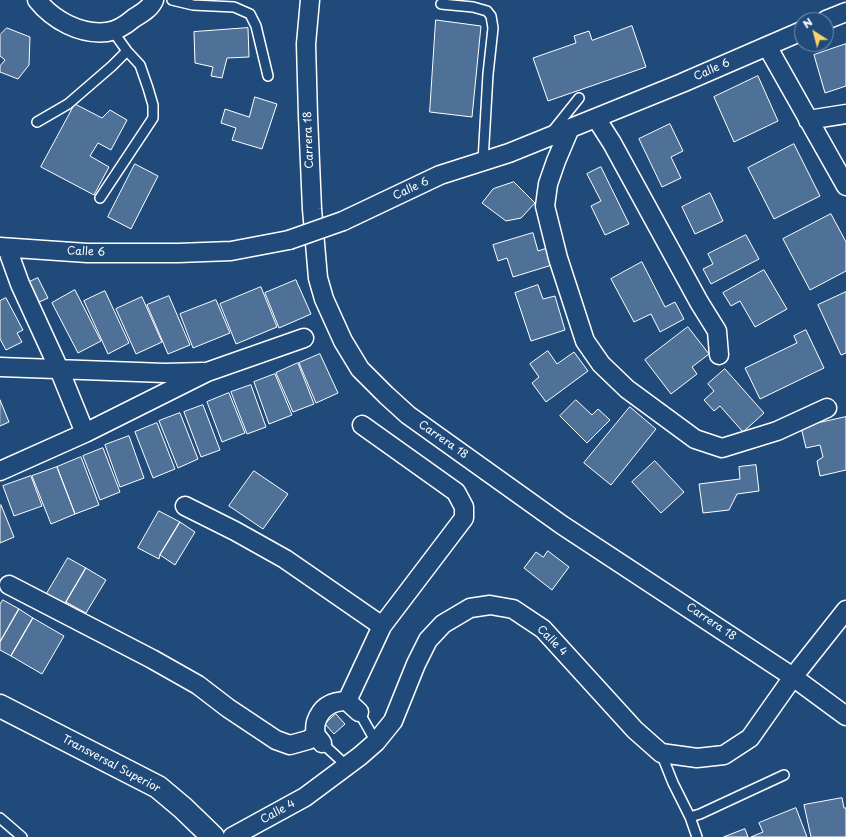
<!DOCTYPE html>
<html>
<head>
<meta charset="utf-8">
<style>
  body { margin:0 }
  #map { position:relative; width:846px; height:837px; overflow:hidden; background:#1f4a7a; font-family:"Playpen Sans",sans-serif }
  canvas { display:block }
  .north { position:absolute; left:794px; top:12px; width:40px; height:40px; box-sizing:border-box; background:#1f4a7a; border:1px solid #7992af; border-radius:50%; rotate:324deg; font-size:11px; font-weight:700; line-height:16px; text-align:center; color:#fff }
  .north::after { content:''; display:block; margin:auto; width:14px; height:18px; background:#ffd166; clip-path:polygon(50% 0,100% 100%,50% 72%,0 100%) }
</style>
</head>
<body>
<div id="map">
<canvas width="846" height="837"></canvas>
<div class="north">N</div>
</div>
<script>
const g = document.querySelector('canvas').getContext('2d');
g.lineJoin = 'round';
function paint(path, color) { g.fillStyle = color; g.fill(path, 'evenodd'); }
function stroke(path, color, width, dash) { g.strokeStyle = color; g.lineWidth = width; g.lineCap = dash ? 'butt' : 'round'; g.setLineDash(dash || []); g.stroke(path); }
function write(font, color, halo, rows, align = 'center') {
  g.font = font + ' "Playpen Sans",sans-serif'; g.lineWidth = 3; g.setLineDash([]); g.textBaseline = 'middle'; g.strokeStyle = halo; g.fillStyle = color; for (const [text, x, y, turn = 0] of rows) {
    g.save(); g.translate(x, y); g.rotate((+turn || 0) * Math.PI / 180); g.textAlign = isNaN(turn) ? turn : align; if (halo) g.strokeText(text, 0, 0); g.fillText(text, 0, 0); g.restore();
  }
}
const building = new Path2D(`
  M436,20L481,26L472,117L430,112Z
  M632,26L646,67L548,101L533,58L576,43L574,36L589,31L592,40Z
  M7,28L30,37L29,65L18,79L0,72V66L5,60L0,56V35Z
  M248,28L249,57L227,58L222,78L211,76L213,67L195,63L194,32Z
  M846,44V86L825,93L814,55Z
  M758,76L778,121L734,142L714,97Z
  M255,97L277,104L262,149L232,140L236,128L221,123L225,109L249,117Z
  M75,104L102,118L110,110L127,120L111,150L98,143L90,156L109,167L94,195L41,167Z
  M670,124L683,151L671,157L681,178L662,187L639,139Z
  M794,144L820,196L774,219L748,168Z
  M135,164L158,176L131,229L108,217Z
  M601,167L629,224L605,235L591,206L601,201L587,174Z
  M514,182L535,203L521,218L506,221L482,203L493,189Z
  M710,193L723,221L695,234L682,207Z
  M831,214L846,242V271L810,290L783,239Z
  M533,233L538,251L547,248L552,265L513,277L507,258L498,261L493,245Z
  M746,235L759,259L711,284L703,269L713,264L708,254Z
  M642,262L665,307L675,302L684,319L660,332L651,314L634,322L611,279Z
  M764,270L787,309L755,327L740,301L731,306L723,293Z
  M38,278L48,298L35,304L25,284Z
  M296,280L311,314L279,328L265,293Z
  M538,285L543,299L555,296L565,330L531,341L515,293Z
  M261,287L277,327L236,344L220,304Z
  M75,290L101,341L78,353L52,303Z
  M105,291L129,343L108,354L84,301Z
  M846,292V353L841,355L818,305Z
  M169,296L190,345L168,354L147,305Z
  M142,297L162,342L136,354L116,309Z
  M6,298L23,330L17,333L22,342L6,350L0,339V301Z
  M216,300L230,333L193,348L180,314Z
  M688,327L709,354L692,367L697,374L671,394L645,360Z
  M806,330L824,368L760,399L745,368L797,343L794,336Z
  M548,351L557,364L574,352L588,371L546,402L532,383L539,377L530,364Z
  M320,354L338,393L316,403L299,363Z
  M298,363L314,404L293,412L276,373Z
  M725,369L764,413L743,432L720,406L714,411L704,400L714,391L708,384Z
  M275,374L292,415L269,424L254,382Z
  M251,385L266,427L247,434L231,392Z
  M229,393L245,433L222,442L207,402Z
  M0,400L9,422L0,426Z
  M576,400L592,415L598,409L610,420L587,443L560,416Z
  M203,405L220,450L201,457L184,412Z
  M630,407L656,429L611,485L584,463Z
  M180,413L198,459L178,468L159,421Z
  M846,417V470L820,476L817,461L823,457L820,445L806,448L801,427Z
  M157,423L175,469L153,478L135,432Z
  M129,436L144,478L120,487L105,445Z
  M103,448L120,492L100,500L83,456Z
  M81,457L99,505L75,514L57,467Z
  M655,461L684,492L661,513L632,482Z
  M756,465L759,491L737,494L729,510L703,513L699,484L740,479L739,467Z
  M57,467L75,514L51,524L32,476Z
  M254,471L288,494L263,529L229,506Z
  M31,476L42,506L14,516L3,486Z
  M1,505L14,537L0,543V506Z
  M159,511L180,522L160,555L159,559L138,548Z
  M180,522L195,532L175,565L160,555Z
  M548,551L569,567L552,590L524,568L536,552L543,557Z
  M68,558L86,568L66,602L65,606L46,595Z
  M86,568L106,580L86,613L66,602Z
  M3,600L19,609L0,642V605Z
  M19,609L33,618L11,656L0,650V642Z
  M33,618L64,636L42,674L11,656Z
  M336,714L345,724L334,734L325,724Z
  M842,798L844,808H846V837H811L804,805Z
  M796,808L807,837H751L763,832L759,823Z
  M745,829L748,837H724Z`);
paint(building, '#507197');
stroke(building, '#fff', 1);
const service = new Path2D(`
  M172,0L193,5L234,7L250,14L256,26L268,76
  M441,4L473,7L487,11L491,16L493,28L488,74L483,161
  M37,122L68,104L112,66L127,51
  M551,133L579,98
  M100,198L153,118V105L148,88L140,65L127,51L112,30
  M359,712L376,742
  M322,743L347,766
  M661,753L673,783L690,817L697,837
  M690,817L700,814L784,775
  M0,818L22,837`);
const minor = new Path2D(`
  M37,0C53,20 80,35 107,32C116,31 127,24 134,18C142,13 150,9 154,0
  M310,0L306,44L308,116L312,209L318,278L324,299L343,341L360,369L386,395L408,415L562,525L793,677L846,716
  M826,20L846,12
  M767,46L846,186
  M596,118L612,143L699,302L717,331L719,355
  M808,120L846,114
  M570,128L556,161L548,184L545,206L558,258L585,341L601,364L627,389L695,439L722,448L777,431L827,408
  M343,221L440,175L509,153L682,83L802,31
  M0,247L87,253H178L231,251L289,240
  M7,248L20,284L59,369L85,433
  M0,367L165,373L203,372
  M0,471L85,433L207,372L304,338
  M185,506L235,531L285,559L382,626
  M9,585L152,659L198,685L228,708L276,740L290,745L308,740L316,735
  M347,701L382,626L464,518V507L456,492L362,425
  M322,743C320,740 317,737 316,735C315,731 315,726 316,722C321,707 332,701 347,701L359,712
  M232,837L305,797L360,756L376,742L393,721L416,664L428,640L443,624L470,608L490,605L513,609L543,629L635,730L661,753L697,758L724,755L750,738L793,677L846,610`);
const secondary = new Path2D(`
  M0,706L158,787L183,808L213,837`);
stroke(service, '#fff', 12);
stroke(minor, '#fff', 21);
stroke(secondary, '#fff', 25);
stroke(service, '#1f4a7a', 9);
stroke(minor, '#1f4a7a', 18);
stroke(secondary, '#1f4a7a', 22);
const minorBridge = new Path2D(`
  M289,240L343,221`);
stroke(minorBridge, '#fff', 21, []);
stroke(minorBridge, '#1f4a7a', 18);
write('11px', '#fff', '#1f4a7a', [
  ["Calle 6",712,70,-24],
  ["Carrera 18",309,140,-92],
  ["Calle 6",411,189,-25],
  ["Calle 6",86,252,2],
  ["Carrera 18",443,440,35],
  ["Carrera 18",711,622,34],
  ["Calle 4",552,641,45],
  ["Transversal Superior",111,764,28],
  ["Calle 4",278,812,-29]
]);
</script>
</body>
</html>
